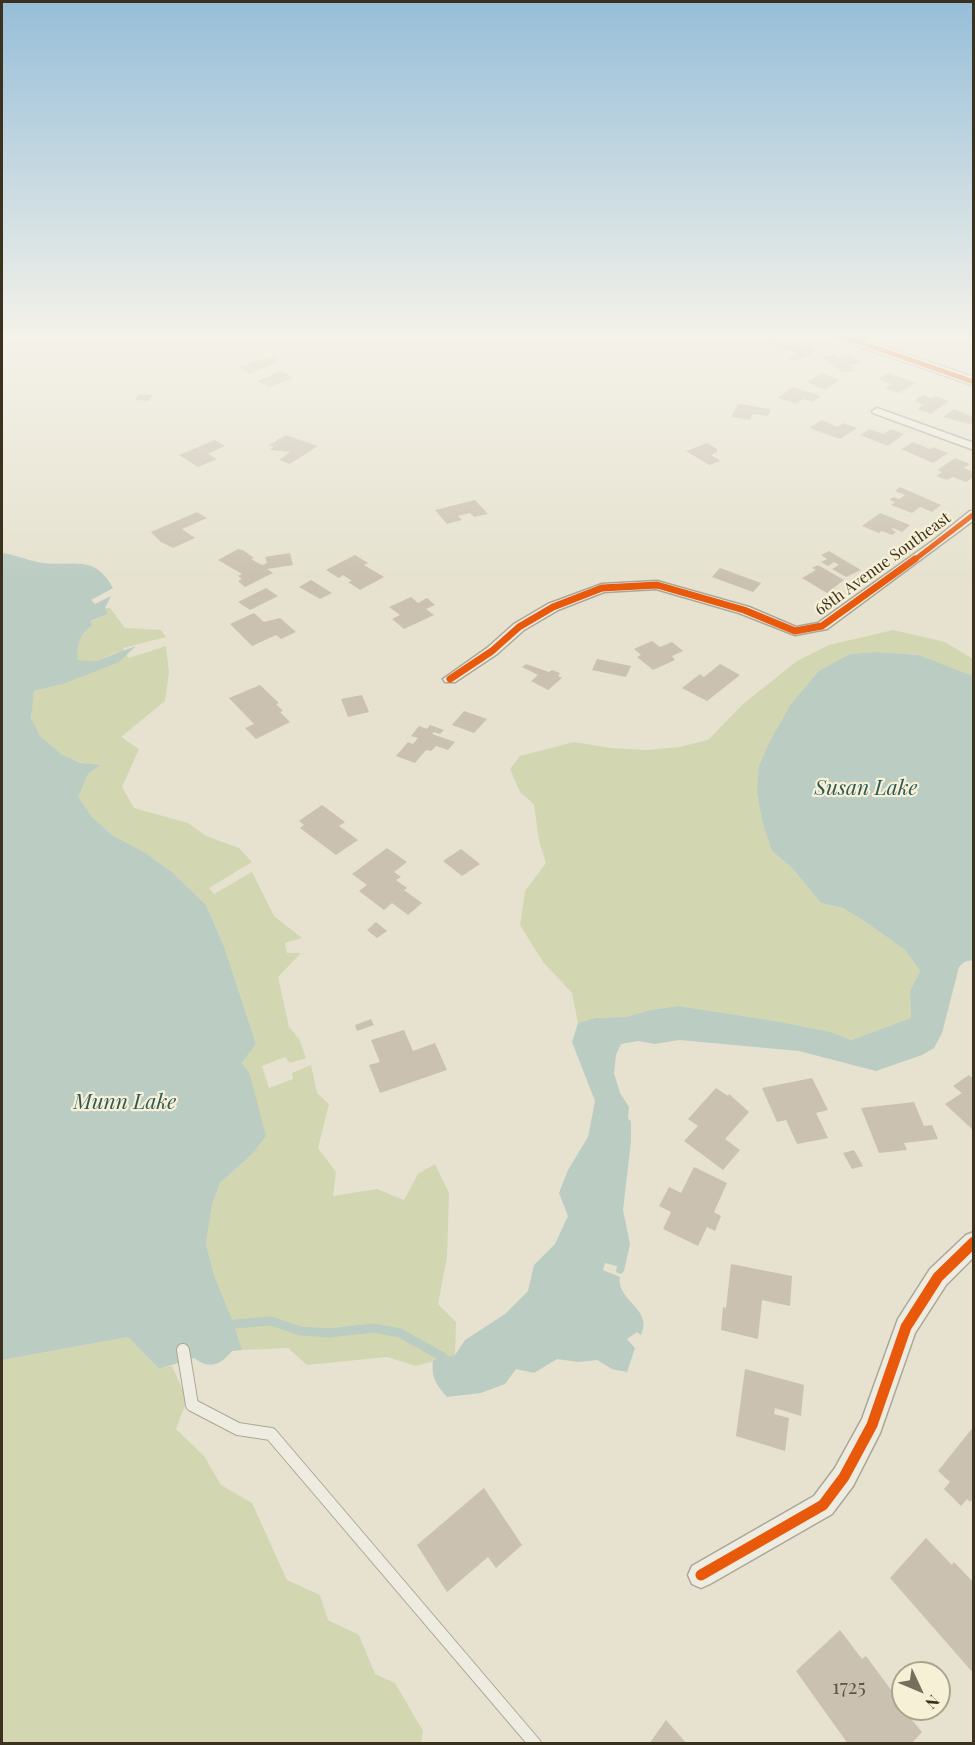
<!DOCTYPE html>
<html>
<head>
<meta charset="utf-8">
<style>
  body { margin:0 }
  #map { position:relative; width:975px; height:1745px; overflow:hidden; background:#e6e2cf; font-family:"Playfair Display",serif }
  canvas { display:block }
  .frame { position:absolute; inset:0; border:3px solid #3b311f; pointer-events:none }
  .north { position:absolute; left:891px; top:1661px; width:60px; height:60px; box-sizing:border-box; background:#f6f1d6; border:2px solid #aba48d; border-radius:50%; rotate:134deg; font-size:16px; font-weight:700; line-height:24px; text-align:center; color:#3b311f }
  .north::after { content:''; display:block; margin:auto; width:21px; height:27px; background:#776f5d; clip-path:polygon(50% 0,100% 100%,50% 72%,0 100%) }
</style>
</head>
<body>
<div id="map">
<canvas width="975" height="1745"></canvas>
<div class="frame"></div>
<div class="north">N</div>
</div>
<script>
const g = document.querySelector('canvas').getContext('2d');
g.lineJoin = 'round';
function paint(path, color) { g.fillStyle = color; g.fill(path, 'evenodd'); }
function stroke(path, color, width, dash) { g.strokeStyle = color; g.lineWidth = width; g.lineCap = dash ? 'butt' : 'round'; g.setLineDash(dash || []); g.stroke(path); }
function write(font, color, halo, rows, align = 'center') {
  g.font = font + ' "Playfair Display",serif'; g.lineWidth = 4.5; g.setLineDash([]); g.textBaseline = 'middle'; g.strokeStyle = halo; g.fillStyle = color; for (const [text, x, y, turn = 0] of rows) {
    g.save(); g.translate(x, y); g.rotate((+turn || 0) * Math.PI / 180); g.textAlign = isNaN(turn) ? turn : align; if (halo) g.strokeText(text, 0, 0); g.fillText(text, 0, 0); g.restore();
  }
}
paint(new Path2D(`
  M105,608H110L125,628L161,630L166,637L123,648L129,658L166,646L169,673L165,701L121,737L139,749L122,787L134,808L188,823L206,836L239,848L252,862L209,888L214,894L252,872L274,916L302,938L285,943L287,953H301L278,977L289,1027L299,1039L306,1058L290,1063L285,1057L262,1066L269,1088L293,1079L292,1073L311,1065L317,1093L329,1104L318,1148L336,1172L333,1196L377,1189L404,1200L418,1174L435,1164L449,1193L447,1257L438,1304L456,1322L455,1355L416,1366L387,1357L307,1365L288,1348L242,1350L234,1324L214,1275L206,1244L212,1205L220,1183L252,1154C253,1121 259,1090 242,1061L256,1044L224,946L206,905L172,872L144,852L112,835L92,817L77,797L88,774L100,766C73,763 41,749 32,720C30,712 33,700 34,691L63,684L119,651L96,661L78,660C77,646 79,634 92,626L91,622L108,614Z
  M893,630L945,642L973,659V676L919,655L877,652L849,654L772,851L793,869L821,903L843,908L870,925L905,950L920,971L910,991L911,1018L851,1040L831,1032L775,1021L679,1006L650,1010L626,1017L595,1018L578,1023L572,993L543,962L520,925L525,891L546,863L539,841L534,804L520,792L510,769L520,756L574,742L610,748L647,750L679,747L708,740L743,704L797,661L829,645Z
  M128,1337L159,1369L172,1366L187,1400L176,1429L204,1456L221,1485L252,1503L287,1580L320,1595L328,1620L359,1635L375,1674L395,1683L423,1731L421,1743H2V1360Z`), '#d2d7b2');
paint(new Path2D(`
  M2,553C14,554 26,560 38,562C70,569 93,551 113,588L91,600L95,604L111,596L105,608L108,614L91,621L92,626C79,634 77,646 78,660L96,661L136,646L119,662L63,684L34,691L31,718L40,736L61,754L81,763L101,765L88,774L78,797L92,817L112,835L144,852L172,872L206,905L224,946L256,1044L242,1062L250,1075L266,1136L252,1154L220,1183L212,1205L206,1244L214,1275L234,1324L242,1350L232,1351C221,1365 209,1370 194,1358L159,1369L128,1337L2,1360Z
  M877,652L919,655L973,676V960L964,962L959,967L942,1033L934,1048L922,1055L876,1071L799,1051L679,1040L655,1044L638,1041L621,1044L616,1055L614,1073L620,1093L629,1107L628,1119L631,1121V1141L623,1210L630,1244L624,1271L621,1274L616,1272L617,1266L605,1263L603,1270L620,1277C616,1301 654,1309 641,1335L637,1332L627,1339L635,1348L627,1372L612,1369L597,1360L578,1362L557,1359L534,1373L516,1369L505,1384L481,1393L447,1397C436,1385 431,1377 433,1360L455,1355L465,1340L505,1314L528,1291L534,1265L555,1244L568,1216L559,1193L568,1170L588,1137L595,1101L572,1042L578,1023L595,1018L626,1017L650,1010L679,1006L775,1021L831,1032L851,1040L911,1018L910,991L920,971L905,950L870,925L843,908L821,903L793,869L772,851L762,820L757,792L759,766L770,741L791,704L819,671L850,654Z`), '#bbccc3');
stroke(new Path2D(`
  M234,1324L271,1321L300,1331L329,1333L373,1328L400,1333L443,1357`), '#bbccc3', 9);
paint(new Path2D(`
  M774,336L784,339L770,347L760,343Z
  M781,343L790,346L795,344L816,351L797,361L788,358L796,353L774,346Z
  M834,355L837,358L851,355L862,363L850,365L856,370L843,373L823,357Z
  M271,357L279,362L249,374L239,367Z
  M281,371L293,378L269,387L257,381Z
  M821,373L840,380L826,390L807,382Z
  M889,373L916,383L899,393L885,388L891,384L878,379Z
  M793,387L821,396L813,402L803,399L796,404L778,398Z
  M139,394L153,395L149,401L135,400Z
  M923,395L931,398L935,396L949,401L931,414L917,409L923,405L914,401Z
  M738,404L771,409L768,416L753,414L750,420L731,417Z
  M954,409L974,417V422L969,424L943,417Z
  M822,420L837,427L843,423L857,428L840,439L809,428Z
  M870,429L883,434L891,429L904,434L888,446L860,435Z
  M286,435L318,446L290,464L279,460L290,452L269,450L274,447L269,445Z
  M215,440L225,446L208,454L217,459L198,467L179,455Z
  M913,442L930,449L933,447L948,453L933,463L901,449Z
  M707,443L717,449V452L711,455L721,461L709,465L686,451Z
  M955,458L970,464L964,468L974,472V477L966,482L953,477L947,480L936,476L942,472L937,470Z
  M900,487L941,505L932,512L920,507L912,513L891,505L895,502L889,500L893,497L899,499L905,495L895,491Z
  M475,500L488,514L474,517L470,513L458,516L462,520L447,524L435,510Z
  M197,512L207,518L182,529L195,538L173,548L161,542L151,532Z
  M880,513L910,525L902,532L893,528L891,529L896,532L892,535L882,531L879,533L862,526Z
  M238,549L243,550L254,558L251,559L262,565L267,563L265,557L290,553L293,565L267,569L273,573L245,587L238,581L242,579L238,576L242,574L218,560Z
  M829,551L861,570L846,577L832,569L839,565L834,562L828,566L821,562L827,559L821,555Z
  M355,555L368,563L364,565L384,577L360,590L348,582L352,581L343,575L339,578L326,570Z
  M818,565L844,580L827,593L802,578L816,570L812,568Z
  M720,568L761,583L753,592L712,577Z
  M311,580L332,593L320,599L299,587Z
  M266,588L278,596L250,610L238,602Z
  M411,597L418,603L427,598L435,605L426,609L434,615L404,629L392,619L400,615L389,607Z
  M254,613L264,622L280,618L296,632L281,639L276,635L252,646L230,624Z
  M652,641L660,647L672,642L683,651L672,656L675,660L653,670L637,657L641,655L634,649Z
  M597,659L631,666L626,677L592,670Z
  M526,664L549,672L552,670L560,673L558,676L562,678L548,690L531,681L538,675L522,667Z
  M720,664L740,675L707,701L682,688L700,674L704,677Z
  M260,685L279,703L276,704L283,711L280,712L290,722L256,739L245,728L254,724L229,698Z
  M362,695L369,712L348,717L341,699Z
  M464,711L487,719L474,733L452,725Z
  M430,725L444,730L440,734L434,732L432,734L455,742L448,750L436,746L431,751L426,750L415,763L396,756L408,742L413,744L418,738L411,736L419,726L427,729Z
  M322,805L345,822L339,826L358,840L336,855L300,828L304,825L299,821Z
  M387,848L407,862L394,872L401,877L396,880L407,888L404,890L422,903L408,915L392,903L384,910L359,891L367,885L352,874Z
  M461,849L480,864L462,876L443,861Z
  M376,922L387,931L377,938L367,930Z
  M371,1019L374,1025L357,1031L355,1025Z
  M404,1030L413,1051L435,1043L447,1070L380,1093L369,1065L380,1062L371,1040Z
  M969,1075L974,1079V1131L945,1104L962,1093L953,1086Z
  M812,1078L828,1110L816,1113L828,1138L797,1144L786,1120L777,1122L762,1088Z
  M716,1088L728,1096L729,1094L749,1112L725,1139L740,1150L723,1170L684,1141L698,1126L688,1119Z
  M914,1102L924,1126L932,1125L938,1139L904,1143L907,1150L879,1153L861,1108Z
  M854,1150L863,1166L852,1169L843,1153Z
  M694,1167L727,1183L714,1212L721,1216L715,1231L707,1227L698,1246L663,1229L671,1212L659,1206L669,1187L681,1193Z
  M731,1264L792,1276L790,1306L762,1300L758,1339L721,1330L723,1307L726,1308Z
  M745,1369L804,1385L801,1416L775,1408L774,1414L789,1418L785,1451L736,1436Z
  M974,1426V1497L970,1502L967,1499L961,1506L944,1489L950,1482L938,1471Z
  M484,1488L522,1545L496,1568L488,1557L447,1592L417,1545Z
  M926,1538L952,1565L954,1562L974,1583V1674L890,1578Z
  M840,1630L862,1659L866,1656L903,1706V1709L922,1732L911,1744H848L796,1671Z
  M666,1720L687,1744H649Z`), '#cac1b0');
const lane = new Path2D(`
  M183,1350L192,1405L238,1429L271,1434L535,1744`);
const street = new Path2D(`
  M877,408L974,443V450L873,413L872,411Z
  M970,511H974V520L827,629L795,635L739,613L656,589L604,592L558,610L524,630L497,654L455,682H445L443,679L487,648L514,624L548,604L602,584L657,581L749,607L796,627L818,623L934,540Z
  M974,1232V1257L946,1285L915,1333L880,1433L853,1486L832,1514L710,1584L701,1588L692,1584L688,1575L692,1566L814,1496L835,1468L862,1419L898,1319L930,1269L966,1235Z`);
const secondary = new Path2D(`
  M832,335H852L974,377V386L834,338Z`);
stroke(lane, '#aba798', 14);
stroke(street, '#aba798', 3);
stroke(secondary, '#9b9688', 2);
stroke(lane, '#eeece1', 12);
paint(street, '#eeece1');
paint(secondary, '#eeece1');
stroke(new Path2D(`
  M839,335L974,382
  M913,561L974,514`), '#e8590c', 5);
stroke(new Path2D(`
  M450,679L492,651L519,627L553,607L602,588L657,585L744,610L795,631L822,626L915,559`), '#e8590c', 7);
stroke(new Path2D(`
  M701,1575L823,1505L844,1477L872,1425L906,1327L938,1277L974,1242`), '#e8590c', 11);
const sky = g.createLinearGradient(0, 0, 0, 579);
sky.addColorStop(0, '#96bed9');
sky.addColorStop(0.58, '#f4f2e9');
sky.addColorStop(1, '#f4f2e900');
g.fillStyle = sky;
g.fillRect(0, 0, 975, 579);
write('16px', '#3b311f', '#f6f1d6', [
  ["68th Avenue Southeast",883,564,-36]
]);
write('20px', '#5f5543', null, [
  ["1725",849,1688]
]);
write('italic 21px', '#2e595b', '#f6f1d6', [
  ["Susan Lake",866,788],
  ["Munn Lake",125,1102]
]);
</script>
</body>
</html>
